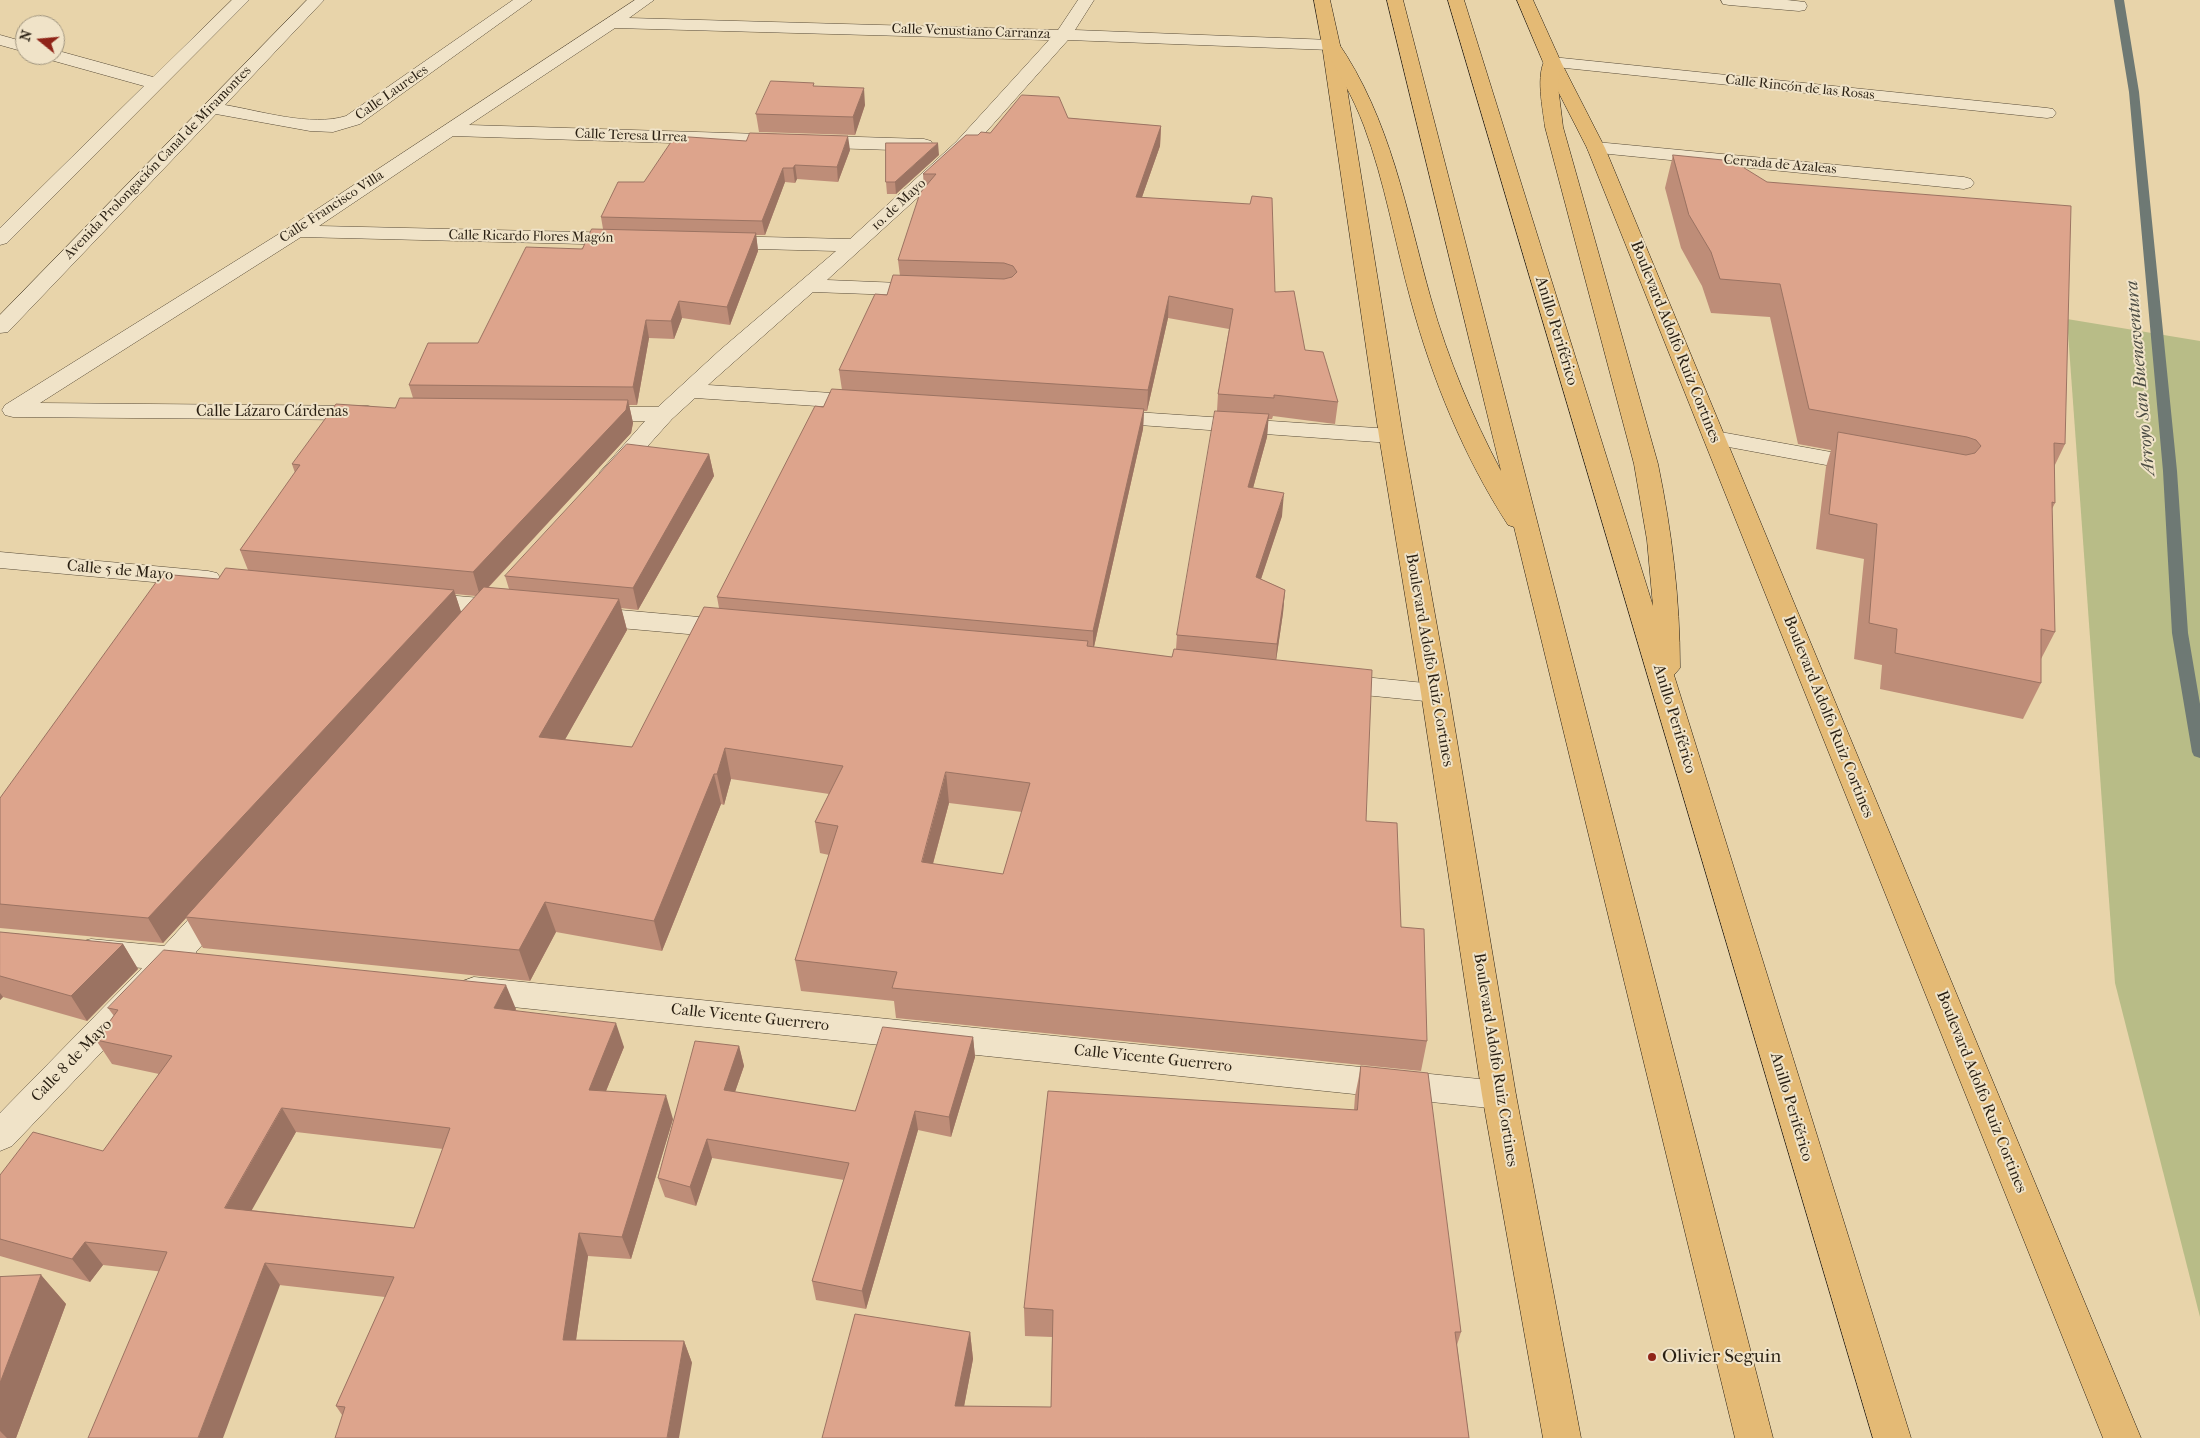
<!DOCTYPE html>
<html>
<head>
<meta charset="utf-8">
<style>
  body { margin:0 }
  #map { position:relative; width:2200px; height:1438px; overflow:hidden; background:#e8d4aa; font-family:"IM FELL French Canon",serif }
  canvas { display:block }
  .north { position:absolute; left:15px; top:15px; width:50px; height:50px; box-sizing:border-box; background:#f0e3c8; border:1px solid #a0957f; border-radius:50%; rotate:287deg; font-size:14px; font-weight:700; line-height:20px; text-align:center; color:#291f12 }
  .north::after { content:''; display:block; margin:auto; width:18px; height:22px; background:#8f2418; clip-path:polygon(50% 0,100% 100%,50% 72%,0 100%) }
</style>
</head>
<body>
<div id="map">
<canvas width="2200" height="1438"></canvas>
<div class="north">N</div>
</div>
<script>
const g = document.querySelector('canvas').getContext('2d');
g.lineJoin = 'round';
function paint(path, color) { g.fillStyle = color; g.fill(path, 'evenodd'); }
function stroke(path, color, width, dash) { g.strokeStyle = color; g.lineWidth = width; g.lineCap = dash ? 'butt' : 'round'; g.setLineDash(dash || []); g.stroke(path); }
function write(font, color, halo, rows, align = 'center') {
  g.font = font + ' "IM FELL French Canon",serif'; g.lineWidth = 4; g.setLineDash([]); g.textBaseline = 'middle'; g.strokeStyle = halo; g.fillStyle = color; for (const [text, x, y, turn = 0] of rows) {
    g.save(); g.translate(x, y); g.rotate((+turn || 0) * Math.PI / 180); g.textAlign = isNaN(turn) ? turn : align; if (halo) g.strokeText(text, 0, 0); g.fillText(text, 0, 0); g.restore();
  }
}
paint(new Path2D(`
  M2067,319L2200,341V1317L2115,983Z`), '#b8bc87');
paint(new Path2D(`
  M2114,0H2124L2139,92L2177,471L2188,633L2200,704V758L2194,756L2192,752L2172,633L2163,471L2129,92Z`), '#6e7974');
const minor = new Path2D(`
  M232,0H249L7,243L0,245V228L144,86L47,59L44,55H55V50L153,77Z
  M307,0H324L225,105C261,111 311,127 346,116L513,0H532L360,124L333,132L310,131L216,114L8,332L0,333V315Z
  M635,0H654L629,18L1058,30L1078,0H1094L1075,30L1331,40L1337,41L1340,45L1337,49L1331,50L1068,40L970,150L827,280L925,284L932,286L935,290L932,294L925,296L813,292L708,385L863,395L871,397L874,402L871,407L863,409L695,398L672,419L619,478L611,480L603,478L599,473L645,421H593L585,419L582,414L585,409L593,407H658L720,350L836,251L719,248L712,246L709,242L712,238L719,236L850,239L956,142L1049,40L615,28L469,125L924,139L931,141L933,145L931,149L924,151L453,136L319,226L624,233L631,235L634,239L631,243L624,245L301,237L40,403L368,406L376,408L379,413L376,418L368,420L13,417L5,415L2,410L5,405L290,227Z
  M1721,0H1787L1805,2L1807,6L1805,10L1799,11L1729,5L1723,4Z
  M0,35L25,42V52L0,45Z
  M1552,57L2047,108L2053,109L2056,113L2053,117L2047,118L1546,66L1543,62L1546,58Z
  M1596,142L1964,177L1971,179L1974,183L1971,187L1964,189L1589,152L1587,148L1589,144Z
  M1105,410L1391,429L1399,431L1403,436L1399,441L1391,443L1097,422L1094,417L1097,412Z
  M1715,431L1864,458L1872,460L1876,465L1872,470L1864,472L1707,443L1703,438L1707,433Z
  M0,552L208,571L217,573L221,579L217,585L208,587L0,568Z
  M422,593L504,600L513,603L517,609L513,615L504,618L413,607L409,601L413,595Z
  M586,607L733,620L742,623L746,629L742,635L733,638L586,625L577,622L573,616L577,610Z
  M1333,674L1435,684L1445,686L1449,693L1445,700L1435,702L1333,692L1323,690L1320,683L1323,676Z
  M220,893L231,897L235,905L231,913L196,952L201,960L196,969L185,972H178L12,1146L0,1151V1113L142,968L91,963L80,960L75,951L80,942L91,939L164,946L209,897Z
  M474,977L1499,1081L1511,1085L1516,1095L1511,1105L1499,1109L474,1003L463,999L458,990L463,981Z`);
const major = new Path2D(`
  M1314,0H1330L1340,45L1403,436L1449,693L1516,1095L1581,1438H1543L1482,1095L1421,693L1379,436L1322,45Z
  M1517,0H1533L1561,62L1605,148L2141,1438H2103L1587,148L1543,62Z`);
const highway = new Path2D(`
  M1387,0H1403L1773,1438H1735L1514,527L1508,525C1464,457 1432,379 1411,301C1395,243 1385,182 1364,126C1353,97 1338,71 1322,45L1325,41H1337C1391,119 1406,210 1431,299C1448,359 1472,416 1501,471Z
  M1448,0H1464L1653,606L1647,540L1634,464L1545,127C1543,109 1535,74 1546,58L1552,57L1558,58L1561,62L1558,86L1563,127L1658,464C1672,532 1680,599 1680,668L1674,675L1911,1438H1873Z`);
stroke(minor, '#594c38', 1);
stroke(major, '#291f12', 1);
stroke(highway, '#291f12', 1);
paint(minor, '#f0e3c8');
paint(major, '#e4ba75');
paint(highway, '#e4ba75');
paint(new Path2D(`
  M815,86L865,105L855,135L759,132L756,114Z
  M1068,118L1161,126L1160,146L1142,197L1275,292L1305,350L1338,402L1335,424L1273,416L1272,419H1268L1267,437L1253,488L1282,516L1261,579L1285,590L1283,613L1276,660L1366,821L1401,927L1427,1041L1421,1071L896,1018L894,1001L801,991L795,960L829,855L820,853L815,822L829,794L731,779L724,805L721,804L662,951L556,932L530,981L203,948L186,918L163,943L0,928V798L218,579L248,570L240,550L295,473L292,464L413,398L409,385L478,343L603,229L601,217L644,182L850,150L838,182L797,179L795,183L785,182L765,235H756L758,251L730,325L682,318L674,339L649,338L637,405H629L633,423L631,433L488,588L509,589L505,576L709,454L714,476L638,610L621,608L627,630L565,739L632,747L719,608L717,597L823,407L842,390L839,370L900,276L898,260L924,188L923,174L978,135L990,133ZM1168,318L1229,329L1218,394L1217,411L1177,635L1176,649L1172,657L1094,647L1143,429L1144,411H1147ZM455,594L476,596L461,612ZM949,803L1022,812L1003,874L933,864Z
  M939,155L896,194H887L886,182Z
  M1673,155L2065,444L2054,467L2055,503L2052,509L2055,632L2041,659V683L2023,719L1880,689L1882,665L1854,659L1864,559L1816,549L1826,467L1831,450L1798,444L1770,317L1711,313L1702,286L1681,248L1665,188Z
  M0,932L123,944L138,969L87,1021L3,997L0,1000Z
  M108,1008L516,1009L515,1010L624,1047L606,1091L673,1119L631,1259L588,1256L576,1340L684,1341L692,1363L342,1415L336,1406L385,1297L103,1265L90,1282L0,1256V1175L103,1151L159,1074L112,1064L96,1040L114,1016ZM296,1132L443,1149L414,1228L251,1210Z
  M973,1037L975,1057L951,1137L918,1130L866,1309L816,1300L812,1281L844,1180L712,1158L696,1206L665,1197L658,1178L739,1046L744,1066L735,1092L855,1111Z
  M1361,1066L1461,1332L1457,1345L1469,1438H822L970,1332L973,1359L964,1406L1051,1407L1052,1337L1025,1336L1024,1308L1354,1110L1355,1096Z
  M41,1275L66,1304L16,1438H0V1277Z`), '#be8d78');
paint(new Path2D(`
  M864,88L865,105L855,135L853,117Z
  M1161,126L1160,146L1135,217L1136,197Z
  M848,136L850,150L838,182L837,167Z
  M938,143L939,155L896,194L895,182Z
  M795,165L797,179L795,183L793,168Z
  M783,168L785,182L765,235L762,221Z
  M756,233L758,251L730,325L727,307Z
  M1169,296L1168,318L1147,411L1148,390Z
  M679,301L682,318L674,339L671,321Z
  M646,320L649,338L637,405L633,387Z
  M628,400L633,423L631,433L480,596L473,572Z
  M1144,409L1143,429L1093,651V631Z
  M1269,414L1267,437L1247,510L1248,487Z
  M709,454L714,476L638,610L633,588Z
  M1284,493L1282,516L1254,600L1256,577Z
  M454,590L462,615L186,917V918L163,943L148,918Z
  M1285,590L1283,613L1275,668L1277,644Z
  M619,599L627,630L549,768L539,737Z
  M725,748L731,779L724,805L717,774Z
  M946,772L949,803L925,893L922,862Z
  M714,774L721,804L662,951L654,921Z
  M545,902L556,932L530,981L519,950Z
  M123,944L138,969L87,1021L71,996Z
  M506,985L516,1009L504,1032L494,1008Z
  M0,993L3,997L0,1000Z
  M616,1023L624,1047L597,1113L589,1090Z
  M973,1037L975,1057L951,1137L949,1117Z
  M739,1046L744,1066L729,1109L724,1090Z
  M666,1095L673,1119L631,1259L622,1237Z
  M282,1108L296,1132L240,1231L225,1208Z
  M915,1111L918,1130L866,1309L862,1291Z
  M707,1139L712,1158L696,1206L690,1187Z
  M579,1233L588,1256L573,1361L563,1340Z
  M85,1242L103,1265L90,1282L72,1259Z
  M265,1263L280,1285L223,1438H198Z
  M41,1275L66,1304L16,1438H7L0,1431V1383Z
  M970,1332L973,1359L959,1433L955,1406Z
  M684,1341L692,1363L679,1438H667Z`), '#9b7362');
const building = new Path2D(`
  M771,81L814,83L813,86L864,88L853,117L756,114Z
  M1022,95L1059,97L1068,118L1161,126L1136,197L1250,204L1252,196L1272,198L1275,292L1294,291L1305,350L1323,352L1338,402L1274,395V398L1218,394L1233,309L1169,296L1148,390L839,370L875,294L887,295L893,275L1004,279L1012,277L1017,272L1013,266L1004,263L898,260L920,193L936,174H923L966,135H978L981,132L990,133Z
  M750,133L848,136L837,167L795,165L793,168H783L762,221L601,217L618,182H644L675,136L746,141Z
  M886,143H938L895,182H886Z
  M1673,155L1733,161L1767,182L2071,206L2065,444L2054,443L2055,503L2052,502L2055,632L2041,629V683L1895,653L1897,629L1869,623L1877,524L1829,514L1838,432L1966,455L1975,453L1981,446L1976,440L1967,437L1809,409L1780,284L1720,279L1711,252L1689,215Z
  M592,229L756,233L727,307L679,301L671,321L646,320L633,387L409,385L428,343H478L526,247L582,249Z
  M832,389L1144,409L1093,631L717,597L815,406L823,407Z
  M400,398L628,400L626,410L473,572L240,550L300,465L292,464L336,404L395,408Z
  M1215,411L1269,414L1248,487L1284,493L1256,577L1285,590L1277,644L1177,635Z
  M627,444L709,454L633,588L505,576Z
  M226,568L454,590L148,918L0,904V798L162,574L218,579Z
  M484,587L619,599L539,737L632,747L704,607L1088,641L1087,646L1172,657L1174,649L1372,670L1366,821L1397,823L1401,927L1424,929L1427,1041L892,988L897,972L795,960L838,826L815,822L843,766L725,748L717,774H714L654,921L545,902L519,950L186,917ZM946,772L1030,783L1003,874L922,862Z
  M0,932L123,944L71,996L0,976Z
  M164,950L506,985L494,1008L616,1023L589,1090L666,1095L622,1237L579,1233L563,1340L684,1341L667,1438H335L345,1407L336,1406L394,1277L265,1263L198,1438H88L167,1252L85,1242L72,1259L0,1239V1175L33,1132L103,1151L172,1056L96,1040L118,1010L108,1008ZM282,1108L450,1128L414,1228L225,1208Z
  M883,1027L973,1037L949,1117L915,1111L862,1291L812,1281L849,1163L707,1139L690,1187L658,1178L695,1041L739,1046L724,1090L855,1111Z
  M1361,1066L1428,1073L1461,1332H1455L1469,1438H822L855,1314L970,1332L955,1406L1051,1407L1053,1310L1024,1308L1048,1091L1357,1110Z
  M41,1275L0,1383V1277Z`);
paint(building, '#dda48c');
stroke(building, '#9b7362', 1);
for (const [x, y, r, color] of [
  [1652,1357,5,"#8f2418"]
]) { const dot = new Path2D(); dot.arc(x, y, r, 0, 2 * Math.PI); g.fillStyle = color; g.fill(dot); stroke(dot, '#f0e3c8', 2); }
write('14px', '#291f12', '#f0e3c8', [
  ["Calle Venustiano Carranza",971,32,2],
  ["Calle Rincón de las Rosas",1800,88,6],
  ["Calle Laureles",392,93,-35],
  ["Calle Teresa Urrea",631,136,2],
  ["Avenida Prolongación Canal de Miramontes",158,163,-46],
  ["Cerrada de Azaleas",1780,165,5],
  ["1o. de Mayo",899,205,-43],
  ["Calle Francisco Villa",332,207,-33],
  ["Calle Ricardo Flores Magón",531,237,1]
]);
write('16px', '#291f12', '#f0e3c8', [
  ["Anillo Periférico",1556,331,73],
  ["Boulevard Adolfo Ruiz Cortines",1675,342,68],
  ["Calle Lázaro Cárdenas",272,412],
  ["Calle 5 de Mayo",120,571,5],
  ["Boulevard Adolfo Ruiz Cortines",1429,660,80],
  ["Boulevard Adolfo Ruiz Cortines",1828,717,68],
  ["Anillo Periférico",1674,719,73],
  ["Calle Vicente Guerrero",750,1018,6],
  ["Calle Vicente Guerrero",1153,1059,6],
  ["Boulevard Adolfo Ruiz Cortines",1495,1060,81],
  ["Calle 8 de Mayo",72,1061,-46],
  ["Boulevard Adolfo Ruiz Cortines",1981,1092,68],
  ["Anillo Periférico",1791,1107,73]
]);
write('italic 18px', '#4c4c43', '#f0e3c8', [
  ["Arroyo San Buenaventura",2141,378,-95]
]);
write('19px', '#291f12', '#f0e3c8', [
  ["Olivier Seguin",1662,1357]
], 'left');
</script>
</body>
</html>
